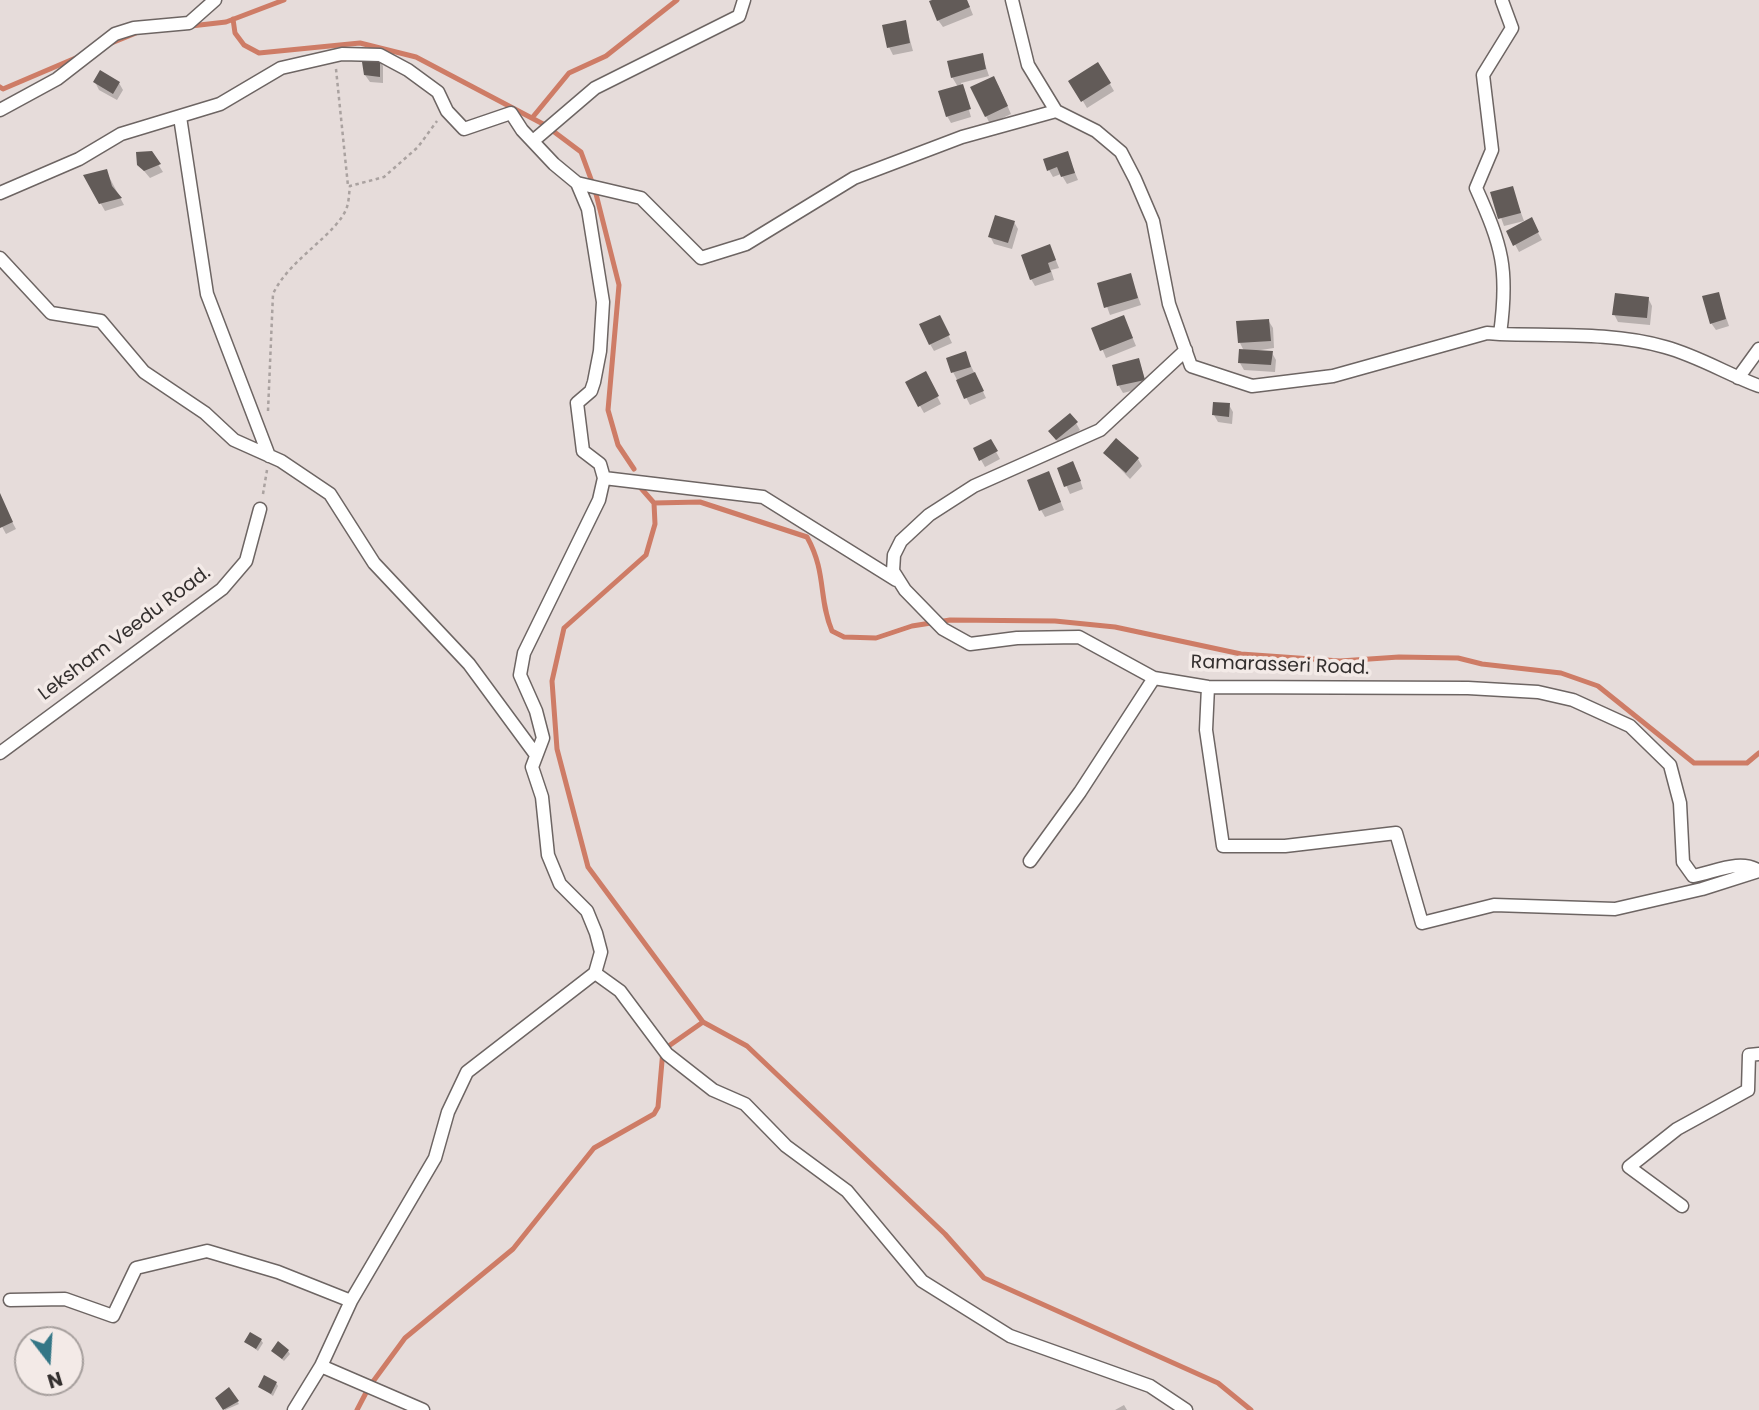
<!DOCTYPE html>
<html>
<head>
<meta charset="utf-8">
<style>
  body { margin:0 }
  #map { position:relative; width:1759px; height:1410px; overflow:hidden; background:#e6dcda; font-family:Poppins,sans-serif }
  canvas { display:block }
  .north { position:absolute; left:14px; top:1326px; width:70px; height:70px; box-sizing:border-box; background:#f3eae7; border:2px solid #a69f9d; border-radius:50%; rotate:163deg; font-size:19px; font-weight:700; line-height:28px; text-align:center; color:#332f2e }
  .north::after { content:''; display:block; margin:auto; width:24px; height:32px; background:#337686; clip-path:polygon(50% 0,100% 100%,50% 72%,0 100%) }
</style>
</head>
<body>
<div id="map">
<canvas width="1759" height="1410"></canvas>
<div class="north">N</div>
</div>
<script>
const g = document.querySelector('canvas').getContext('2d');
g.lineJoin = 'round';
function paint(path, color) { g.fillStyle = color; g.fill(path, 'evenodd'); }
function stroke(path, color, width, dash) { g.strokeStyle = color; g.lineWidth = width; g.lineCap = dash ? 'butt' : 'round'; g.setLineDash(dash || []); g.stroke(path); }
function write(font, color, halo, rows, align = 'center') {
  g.font = font + ' Poppins,sans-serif'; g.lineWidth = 7; g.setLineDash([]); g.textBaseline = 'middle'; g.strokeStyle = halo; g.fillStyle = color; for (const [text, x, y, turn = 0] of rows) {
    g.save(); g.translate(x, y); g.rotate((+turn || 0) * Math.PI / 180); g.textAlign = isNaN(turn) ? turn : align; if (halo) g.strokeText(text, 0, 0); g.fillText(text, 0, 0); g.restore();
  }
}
paint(new Path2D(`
  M937,0H967L973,15L943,27L938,20Z
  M905,22L913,51L893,55L889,47Z
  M982,55L989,76L961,83L971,117L951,123L947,116L958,87L952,77Z
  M379,59L383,66V83L370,82L365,75Z
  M1098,64L1114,91L1087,108L1071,81Z
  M95,82L119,83L123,90L117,100L99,90Z
  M998,85L1011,114L990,124L972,88Z
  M151,153L163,172L150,178L139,165Z
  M1067,153L1078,180L1067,184L1061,174L1053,177L1049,170Z
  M106,171L124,205L105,211L85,176Z
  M1512,188L1524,221L1504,226L1492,193Z
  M1531,220L1542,240L1519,252L1508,231Z
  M1014,222L1018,229L1012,249L994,244L990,236Z
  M1050,246L1059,268L1051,270L1054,280L1035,286L1031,279Z
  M1130,275L1141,305L1110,315L1099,285Z
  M1718,294L1729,326L1716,330L1711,323Z
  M1648,298L1652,306L1650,325L1618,322L1614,314Z
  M1124,317L1136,346L1106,358L1094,329Z
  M1268,320L1273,328L1274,348L1254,351L1272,353L1276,360L1275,372L1244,370L1240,363L1244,351L1240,343Z
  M943,324L952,343L934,351L930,344Z
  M965,353L986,398L970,405L953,372Z
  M1139,360L1147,387L1123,393L1119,386Z
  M925,373L941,404L924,413L907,383Z
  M1229,405L1233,412L1232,424L1218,422L1214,415Z
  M1076,423L1080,430L1061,446L1050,432Z
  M990,441L1000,459L985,467L975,449Z
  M1105,453L1138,459L1142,466L1130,479Z
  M1059,469L1077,471L1083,489L1070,494Z
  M1052,480L1064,510L1045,517L1041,510Z
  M0,499L16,529L6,534L0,523Z
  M261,1340L263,1343L258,1351L246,1342Z
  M273,1351H288L290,1354L284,1361Z
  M276,1383L278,1386L273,1396L260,1387Z
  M229,1390L239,1404L225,1410L217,1398Z
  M1124,1405L1127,1410H1115Z`), '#0003');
stroke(new Path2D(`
  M233,19L235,33L244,45L259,53L360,43L416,57L545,125L581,152L595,190L619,285L608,410L618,445L634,469
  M191,26L226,22L284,0
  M109,44L136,33
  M0,87L3,89L78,57
  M532,118L569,73L606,56L677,0
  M640,487L654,503L655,524L646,555L564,628L552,681L557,749L588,867L703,1022L747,1046L945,1234L984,1278L1218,1383L1251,1410
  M654,503L700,502L807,537C827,573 818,598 832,631L844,637L876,638L912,626L950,620L1055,621L1115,627L1241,654L1340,661L1399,657L1458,658L1482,664L1561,673L1598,686L1694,763H1747L1759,753
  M357,1410L369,1387L405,1338L513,1249L594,1148L654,1114L658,1107L663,1050L703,1022`), '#ce7c66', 5);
paint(new Path2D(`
  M932,0H967L970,7L937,21L929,1Z
  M906,20L910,43L887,48L882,25Z
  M983,53L986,69L951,78L947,61Z
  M371,57H380V77L364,75L362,62Z
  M1098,62L1111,83L1081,102L1068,81Z
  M100,70L120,82L113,94L93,82Z
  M994,76L1008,106L985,117L970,87Z
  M963,84L971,109L946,117L938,91Z
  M152,151L161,164L144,171L137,165L136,152Z
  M1068,151L1075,173L1061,177L1057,167L1047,171L1043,159Z
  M107,169L112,186L122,198L99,204L83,175Z
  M1513,186L1521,213L1498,219L1490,192Z
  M995,215L1015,221L1008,243L988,237Z
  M1532,217L1539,232L1513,246L1506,231Z
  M1050,244L1056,260L1048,263L1051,272L1030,280L1021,255Z
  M1131,273L1138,298L1104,308L1097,283Z
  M1719,292L1726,319L1710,324L1702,296Z
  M1615,293L1649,297L1647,318L1612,315Z
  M940,315L950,335L929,345L919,324Z
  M1124,315L1133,338L1100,351L1091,328Z
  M1269,319L1271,341L1238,343L1236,321Z
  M1239,349L1273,351L1271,365L1238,363Z
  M966,351L971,367L951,373L946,358Z
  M1139,358L1145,380L1117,386L1112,365Z
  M926,371L939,396L918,407L905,382Z
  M975,372L984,391L964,399L956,380Z
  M1213,402L1230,403L1229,417L1212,415Z
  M1070,413L1078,422L1056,440L1048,431Z
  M1116,438L1139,458L1126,473L1103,453Z
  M991,439L998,451L979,461L973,448Z
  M1073,461L1081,481L1064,487L1057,468Z
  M1049,471L1061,502L1039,511L1027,480Z
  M0,493L13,522L0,528Z
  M250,1332L262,1339L256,1349L244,1342Z
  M278,1341L289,1350L282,1359L271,1351Z
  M264,1375L277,1382L271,1394L258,1387Z
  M229,1387L239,1401L223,1410L215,1398Z`), '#625b58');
const minor = new Path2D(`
  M1012,0L1028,65L1056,111L1096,131L1121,152L1135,179L1153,221L1169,304L1191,366L1252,386L1333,376L1487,333L1500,334C1554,336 1613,332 1665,347C1698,356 1727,374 1759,386
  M0,110L57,79L115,34L134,28L189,23L215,0
  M180,117L207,294L269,456
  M533,141L595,88L739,16L744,0
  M577,183L641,198L701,258L746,244L854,178L962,137L1056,111
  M0,193L79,159L121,134L220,104L281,68L342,54L380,55L408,70L438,92L447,111L464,129L511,113L522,130L554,164L577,183L588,209L603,302L600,351L594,382L591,391L577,403L583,451L600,464L604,478L599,500L524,653L520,675L536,711L543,738L532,767L542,797L548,855L560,884L587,911L596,933L601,952L595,973
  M0,258L51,313L101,321L144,372L205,413L234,440L281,461L330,494L374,563L469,664L536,755
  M1500,334C1509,269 1502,246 1476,188L1492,150L1483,75L1512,28L1502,1
  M1186,350L1100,430L974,486L929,515L901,541L894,555L893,571L905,590L943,629L970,644L1017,638L1079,637L1154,678L1208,687L1468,688L1538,692L1573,700L1630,726L1670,765L1680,803L1683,862L1693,876C1713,873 1740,858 1759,871
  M1738,378L1759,349
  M604,478L763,497L896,580
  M1208,687L1206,730L1223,846H1285L1396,833L1422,923L1494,905L1615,909L1702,889L1759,871
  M0,753L222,589L246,561L260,509
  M1030,861L1080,792L1154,678
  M595,973L620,991L667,1054L713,1090L745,1104L786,1146L847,1191L922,1281L1010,1336L1150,1386L1186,1410
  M1682,1206L1629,1167L1677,1129L1748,1090L1749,1055L1759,1054
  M10,1300L65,1299L113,1316L136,1268L207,1251L278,1272L351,1301
  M321,1366L351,1301L435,1158L448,1112L467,1072L595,973
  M294,1410L321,1366L423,1410`);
stroke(minor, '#6d6563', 15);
stroke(new Path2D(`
  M336,69L348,186
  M268,411L273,294C289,259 338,234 347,207C349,201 349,193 350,186L384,177L418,147L437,121
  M263,494L267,470`), '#aaa2a0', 2.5, [3.5, 3.5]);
stroke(minor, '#fff', 12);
write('19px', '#332f2e', '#f3eae7', [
  ["Leksham Veedu Road.",125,634,-37],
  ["Ramarasseri Road.",1280,666,2]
]);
</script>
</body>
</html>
